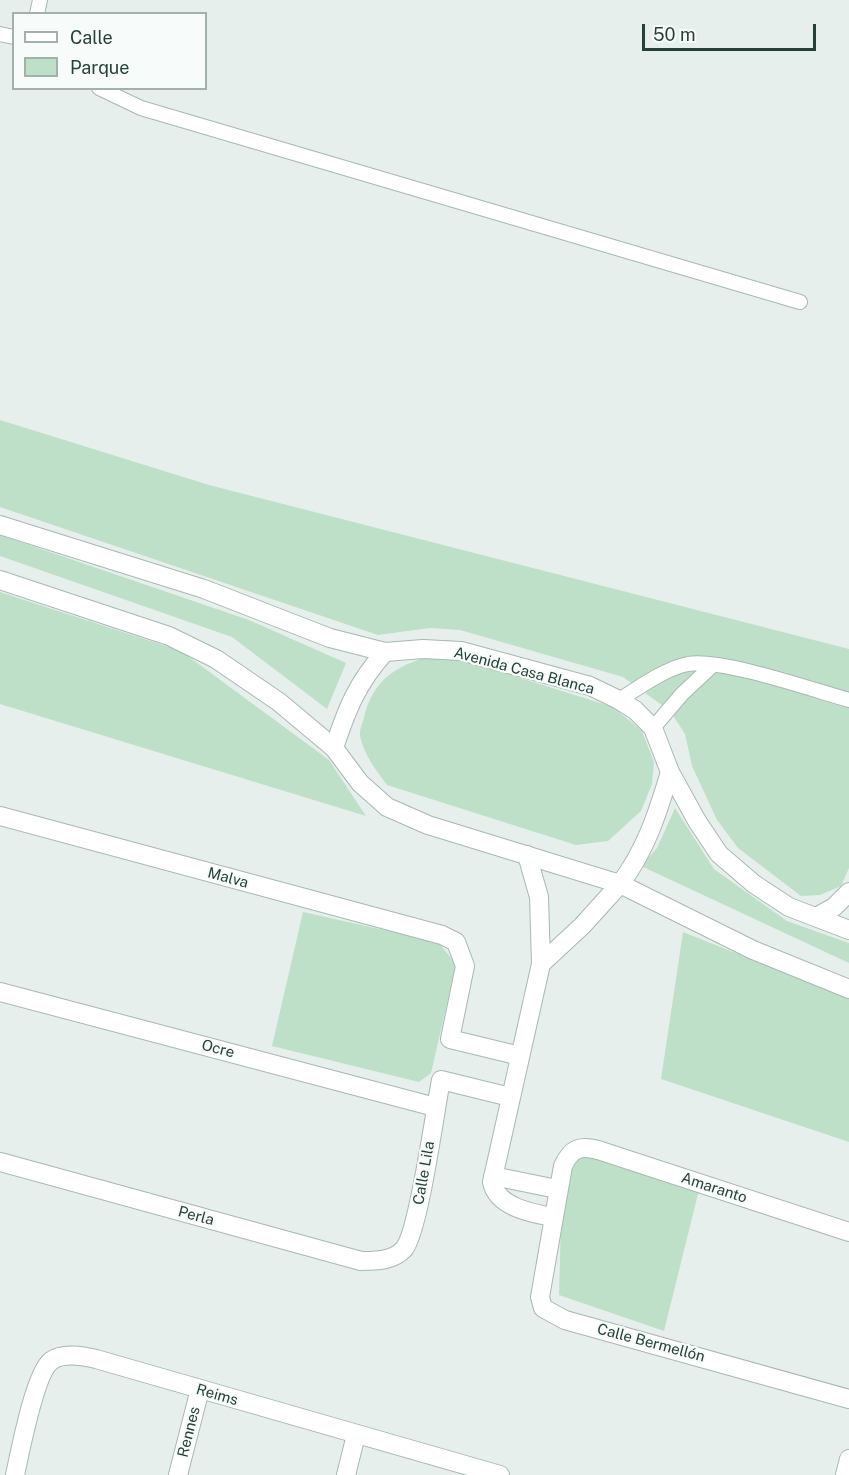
<!DOCTYPE html>
<html>
<head>
<meta charset="utf-8">
<style>
  body { margin:0 }
  #map { position:relative; width:849px; height:1475px; overflow:hidden; background:#e6efeb; font-family:"Public Sans",sans-serif }
  canvas { display:block }
  .legend { position:absolute; left:12px; top:12px; width:195px; height:78px; box-sizing:border-box; background:#f7fbf9; border:2px solid #a3b1ad; margin:0; padding:8px 10px; list-style:none; font-size:18px; color:#24423a }
  .legend li { display:flex; align-items:center; gap:12px; height:30px }
  .legend b { width:30px; border:2px solid #a3b1ad }
  .scale { position:absolute; left:642px; top:24px; width:174px; height:27px; box-sizing:border-box; border:3px solid #24423a; border-top:0; padding-left:8px; font-size:18px; line-height:21px; white-space:nowrap; color:#24423a; -webkit-text-stroke:4px #f7fbf9; paint-order:stroke }
</style>
</head>
<body>
<div id="map">
<canvas width="849" height="1475"></canvas>
<ul class="legend">
<li><b style="height:8px;background:#fff"></b>Calle</li>
<li><b style="height:16px;background:#bfe0c8"></b>Parque</li>
</ul>
<div class="scale">50 m</div>
</div>
<script>
const g = document.querySelector('canvas').getContext('2d');
g.lineJoin = 'round';
function paint(path, color) { g.fillStyle = color; g.fill(path, 'evenodd'); }
function stroke(path, color, width, dash) { g.strokeStyle = color; g.lineWidth = width; g.lineCap = dash ? 'butt' : 'round'; g.setLineDash(dash || []); g.stroke(path); }
function write(font, color, halo, rows, align = 'center') {
  g.font = font + ' "Public Sans",sans-serif'; g.lineWidth = 4.5; g.setLineDash([]); g.textBaseline = 'middle'; g.strokeStyle = halo; g.fillStyle = color; for (const [text, x, y, turn = 0] of rows) {
    g.save(); g.translate(x, y); g.rotate((+turn || 0) * Math.PI / 180); g.textAlign = isNaN(turn) ? turn : align; if (halo) g.strokeText(text, 0, 0); g.fillText(text, 0, 0); g.restore();
  }
}
paint(new Path2D(`
  M0,420L209,485L849,649V868L841,886L820,895L801,896L738,848L717,820L692,766L685,734L670,711L623,677L460,630L430,628L378,635L0,507Z
  M0,535L249,620L346,663L327,709L232,637L0,556Z
  M0,592L181,651L329,760L366,816L0,704Z
  M441,653L613,707L642,731L654,762L652,784L641,811L608,841L576,845L387,785C376,770 364,755 360,736C359,729 364,720 365,713C377,673 404,663 441,653Z
  M675,808L714,869L787,921L849,943V963L641,866L657,848Z
  M303,912L438,942L456,964L431,1073L419,1082L272,1046Z
  M683,932L849,998V1142L661,1079Z
  M590,1151L700,1186L664,1331L559,1295L561,1220L571,1165Z`), '#bfe0c8');
const service = new Path2D(`
  M37,14L40,0
  M0,34L14,37
  M99,88L141,108L800,302
  M619,700C640,687 664,669 688,664C721,658 813,690 849,700
  M653,728L682,694L713,665`);
const minor = new Path2D(`
  M0,816L442,935L456,942L465,966L450,1039L520,1056
  M527,855L539,897L541,964L492,1182C497,1207 531,1213 552,1217
  M816,917L834,907L849,892
  M541,964L582,926L620,884
  M0,992L435,1107
  M0,1162L361,1261C376,1261 393,1261 404,1249C419,1231 435,1110 441,1080L510,1097
  M493,1176L557,1189
  M849,1232L598,1150C579,1145 571,1149 563,1166L540,1297L543,1308L565,1320L849,1399
  M15,1475C20,1452 35,1373 51,1361C63,1352 83,1356 96,1359L500,1475
  M178,1475L200,1389
  M346,1475L356,1435
  M845,1475L849,1459`);
const tertiary = new Path2D(`
  M0,525L204,589L330,638L385,652L423,649L461,651L590,686L619,700L635,710L653,728L670,772L697,821L719,854L754,884L789,907L849,930
  M0,580L169,636L216,659L279,702L334,748L360,783L387,807L428,825L620,884L753,950L849,989
  M334,748C347,709 357,683 385,652
  M620,884C646,850 658,812 670,772`);
stroke(service, '#a8b8b2', 16);
stroke(minor, '#a8b8b2', 20);
stroke(tertiary, '#a8b8b2', 20);
stroke(service, '#fff', 14);
stroke(minor, '#fff', 18);
stroke(tertiary, '#fff', 18);
write('15px', '#24423a', '#f7fbf9', [
  ["Avenida Casa Blanca",524,671,15],
  ["Malva",228,878,15],
  ["Ocre",218,1049,15],
  ["Calle Lila",424,1173,-80],
  ["Amaranto",714,1188,18],
  ["Perla",196,1216,15],
  ["Calle Bermellón",651,1343,15],
  ["Reims",217,1395,16],
  ["Rennes",189,1432,-76]
]);
</script>
</body>
</html>
